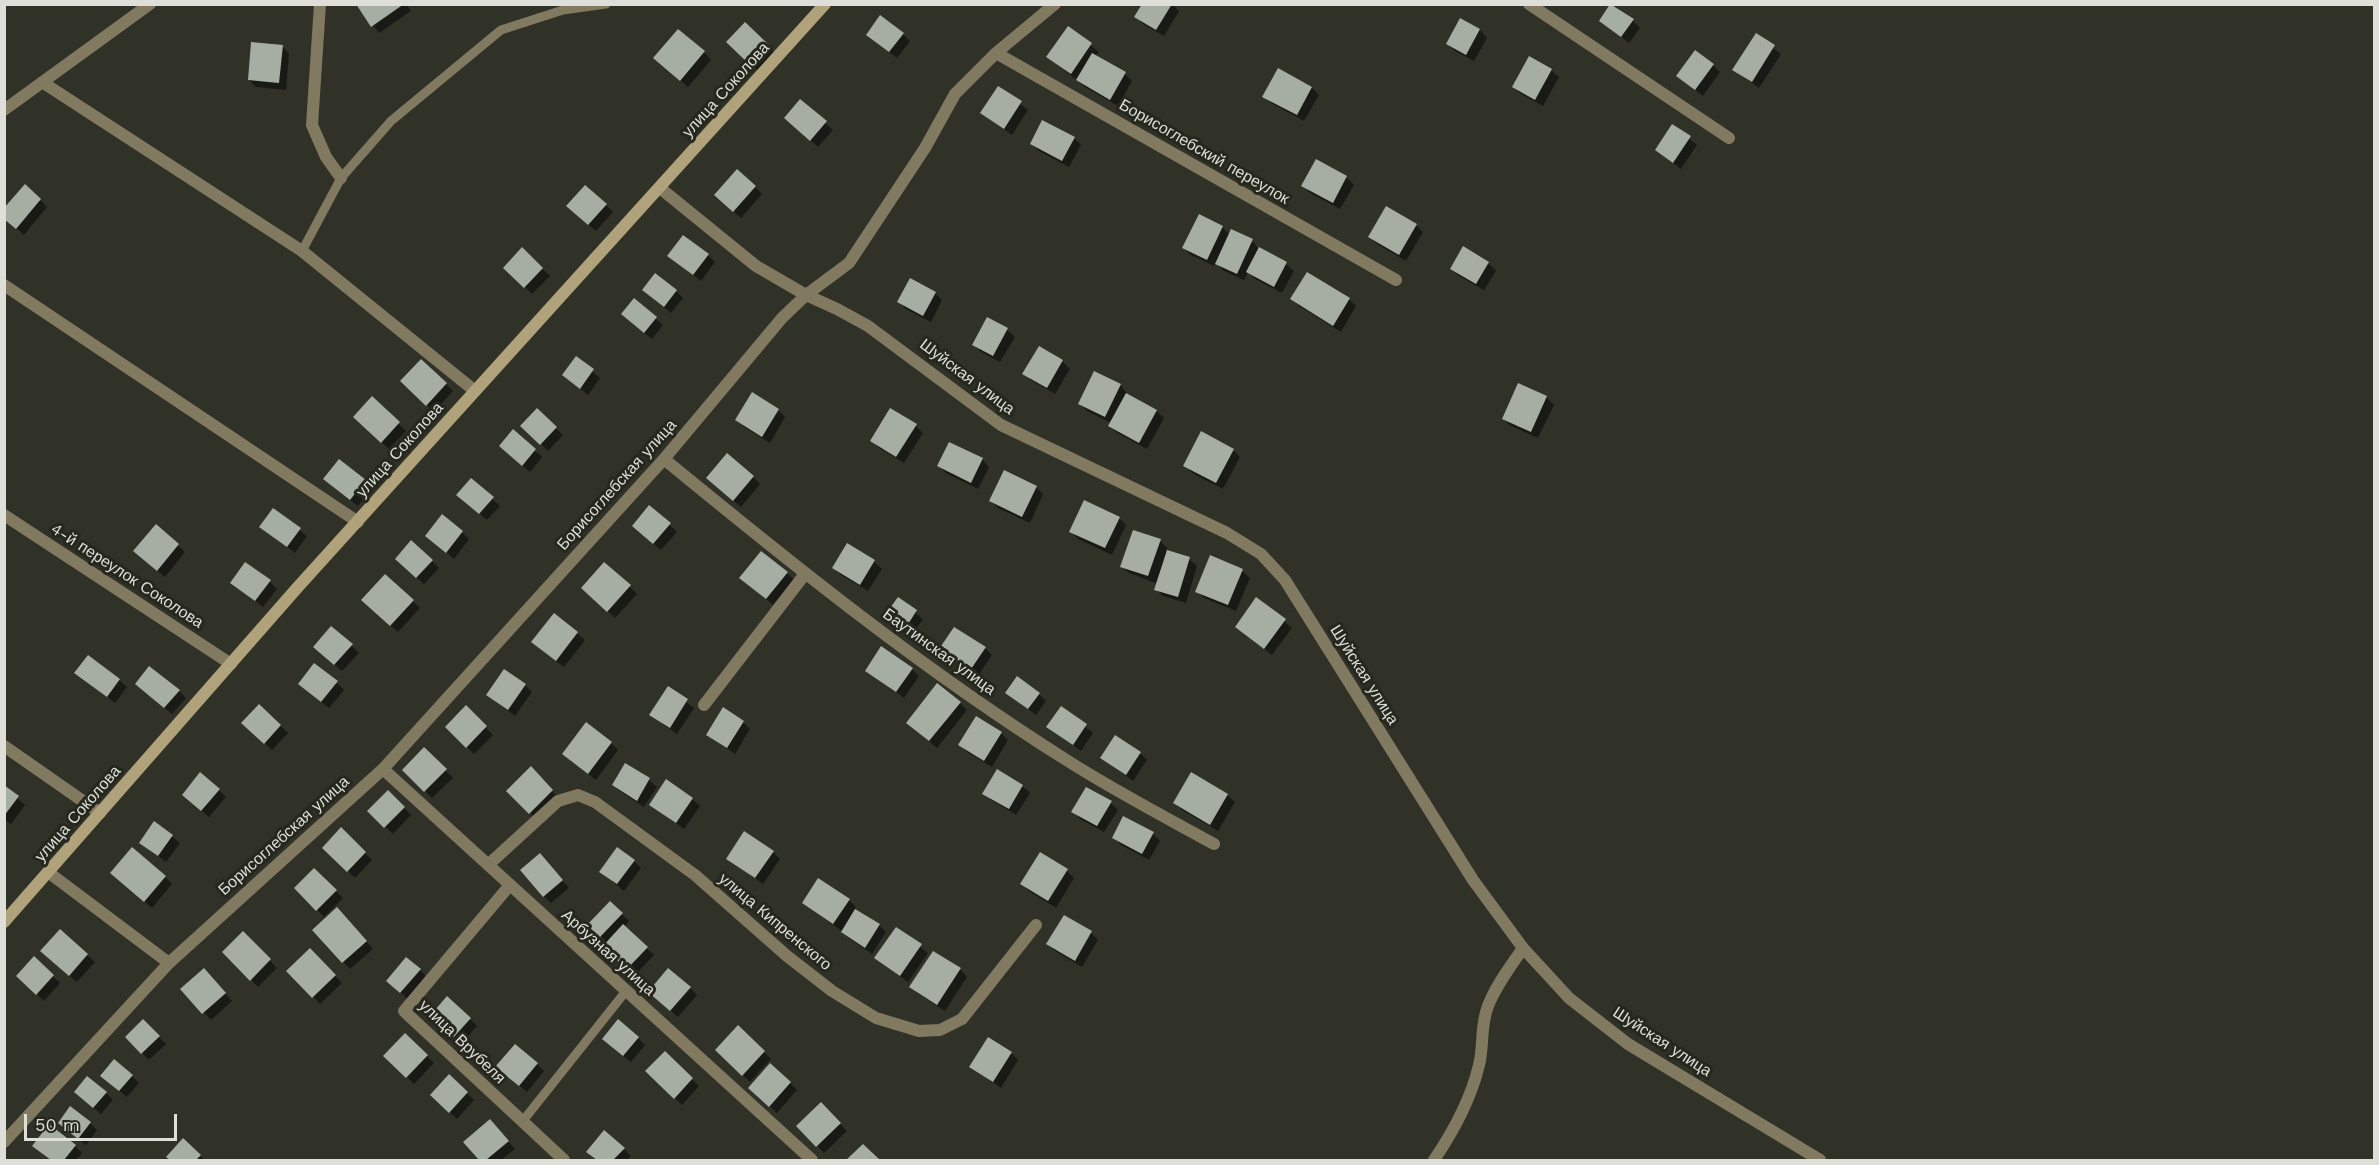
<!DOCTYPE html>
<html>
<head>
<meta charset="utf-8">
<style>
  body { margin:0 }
  #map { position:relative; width:2379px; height:1165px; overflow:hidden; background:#303228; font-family:"Work Sans",sans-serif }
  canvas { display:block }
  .frame { position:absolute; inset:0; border:6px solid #dedfd9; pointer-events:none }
  .scale { position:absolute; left:24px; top:1114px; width:153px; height:27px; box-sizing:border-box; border:3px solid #dedfd9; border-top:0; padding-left:8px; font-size:18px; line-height:21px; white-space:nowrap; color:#dedfd9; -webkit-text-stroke:4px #26281e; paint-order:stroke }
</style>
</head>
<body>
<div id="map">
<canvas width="2379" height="1165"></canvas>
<div class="frame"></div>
<div class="scale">50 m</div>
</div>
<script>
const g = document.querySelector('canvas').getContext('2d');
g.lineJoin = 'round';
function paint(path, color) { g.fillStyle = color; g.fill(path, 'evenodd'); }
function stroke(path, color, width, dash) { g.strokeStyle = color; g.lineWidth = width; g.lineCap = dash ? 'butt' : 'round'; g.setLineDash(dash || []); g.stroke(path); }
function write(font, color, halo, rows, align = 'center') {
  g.font = font + ' "Work Sans",sans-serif'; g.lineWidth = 6; g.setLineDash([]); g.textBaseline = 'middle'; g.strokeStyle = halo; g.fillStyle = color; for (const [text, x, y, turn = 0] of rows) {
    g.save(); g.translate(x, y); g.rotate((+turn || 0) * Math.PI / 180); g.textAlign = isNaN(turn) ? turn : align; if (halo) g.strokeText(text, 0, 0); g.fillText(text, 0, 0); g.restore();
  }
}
paint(new Path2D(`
  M358,4H406L411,11L379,33Z
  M1144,4H1172L1179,11L1164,36L1143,24L1136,17Z
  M1461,20L1480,30L1487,38L1474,61L1455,51L1448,44Z
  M1601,21H1633L1640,28L1629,43Z
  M745,24L775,53L758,71L728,42Z
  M1068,28L1099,52L1095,56L1125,74L1132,81L1118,106L1085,87L1048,57Z
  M903,34L910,41L897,58L868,35Z
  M1756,35L1781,54L1759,88L1734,70Z
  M282,46L289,54L286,90L256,87L249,80Z
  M704,52L711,60L688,87L662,65Z
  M1530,58L1551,70L1559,77L1543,106L1521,94L1514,87Z
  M1713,65L1720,72L1703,96L1678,76Z
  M999,88L1028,110L1012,135L982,113Z
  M1312,88L1319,95L1304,121L1271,103L1264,96Z
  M801,101L833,130L818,147L793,125Z
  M1673,126L1697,145L1681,169L1657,150Z
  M1074,138L1081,145L1069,167L1039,151L1032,144Z
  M1316,161L1346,177L1354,185L1340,209L1310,193L1303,186Z
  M755,187L762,194L741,218L723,202Z
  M40,200L47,207L24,235L8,221Z
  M606,205L613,212L596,231L575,213Z
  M1200,216L1222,227L1230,235L1252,241L1259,249L1286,264L1294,271L1282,293L1255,279L1248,272L1244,280L1224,271L1216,263L1214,266L1191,255L1184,248Z
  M1416,225L1423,232L1406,261L1377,244L1370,237Z
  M1463,248L1488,263L1496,271L1484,290L1459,276L1451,269Z
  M522,250L550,276L532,294L505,268Z
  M708,255L715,262L701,281L669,256Z
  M1308,274L1349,299L1356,306L1341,332L1299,306L1292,299Z
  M676,291L683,298L671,313L651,297Z
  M935,293L942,300L931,322L906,309L899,302Z
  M634,300L663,325L652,339L630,321Z
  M988,319L1007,330L1015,337L1000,362L981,352L974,345Z
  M1039,348L1063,362L1070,369L1055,394L1031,380L1024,373Z
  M576,358L600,378L588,395L564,375Z
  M446,384L453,391L434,412L409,388Z
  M1120,385L1127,393L1126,395L1156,411L1164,418L1147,449L1117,433L1110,426L1111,423L1087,411L1080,404Z
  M1519,385L1547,398L1554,405L1538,438L1511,426L1503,419Z
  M752,394L778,410L785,417L770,443L744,427L737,419Z
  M372,398L406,431L389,449L362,424Z
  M537,410L563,435L548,451L522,426Z
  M891,410L916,426L923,433L904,463L879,448L872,441Z
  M513,432L542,457L530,472L508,453Z
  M1233,450L1240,457L1223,489L1192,473L1185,465Z
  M982,459L989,467L978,489L946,473L939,466Z
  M753,477L760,484L741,507L715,485Z
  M471,480L500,506L487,520L466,502Z
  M365,481L372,488L358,506L332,486Z
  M1036,487L1043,494L1030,523L998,508L991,501Z
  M650,507L677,532L661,550L641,533Z
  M274,510L307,536L295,553L261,527Z
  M1119,518L1126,525L1112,555L1078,539L1071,531Z
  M156,527L185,552L165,577L142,558Z
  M462,532L469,539L454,559L427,536Z
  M1160,541L1167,548L1166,552L1189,559L1197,566L1186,603L1163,596L1156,589L1158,584L1129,573L1121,566Z
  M847,545L874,562L882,569L868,591L841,575L834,567Z
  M1211,557L1242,571L1250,578L1236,611L1204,598L1197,591Z
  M432,561L439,568L424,584L404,566Z
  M787,573L794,580L773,605L741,578Z
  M270,582L277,589L263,607L232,583Z
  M629,586L637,594L615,618L590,595Z
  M898,599L923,619L912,635L887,615Z
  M1257,599L1292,628L1272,655L1244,634Z
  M413,601L420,608L398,632L370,607Z
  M554,615L585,640L564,667L540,649Z
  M352,646L359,653L342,671L322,654Z
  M985,648L992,655L978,676L941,649Z
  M912,669L919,676L904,698L867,671Z
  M76,673L119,680L127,687L115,703Z
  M337,683L344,690L329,708L307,691Z
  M137,684L179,691L186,698L172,714Z
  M525,685L532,692L515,716L488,695Z
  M668,688L694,708L677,734L651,715Z
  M1007,693L1039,694L1046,701L1036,715Z
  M960,703L967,710L937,748L908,723Z
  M259,706L288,733L272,750L250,730Z
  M466,707L493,735L474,754L447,727Z
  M1061,708L1093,733L1081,751L1048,727Z
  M743,722L750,729L735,754L707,734Z
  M1001,733L1008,740L992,767L967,752L960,745Z
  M611,743L618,750L596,780L571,761Z
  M424,749L453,778L432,798L404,770Z
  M1140,753L1147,760L1133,781L1102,758Z
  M626,765L649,780L657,787L644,807L621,792L613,785Z
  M531,769L559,798L537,820L508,791Z
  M1192,774L1227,795L1235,802L1218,831L1182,810L1175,803Z
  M1022,786L1030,793L1016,815L991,800L984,793Z
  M4,787L25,805L11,824L4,819Z
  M219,790L226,797L209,817L191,802Z
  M388,792L411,815L393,834L369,811Z
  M692,799L700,806L684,829L651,805Z
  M1111,803L1118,810L1104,832L1080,819L1073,811Z
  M155,823L180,843L166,862L141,842Z
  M341,830L372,860L355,878L324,848Z
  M1153,834L1160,841L1149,860L1121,845L1114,838Z
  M773,852L780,859L763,884L728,859Z
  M1040,854L1067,871L1074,878L1056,908L1029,891L1022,884Z
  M634,861L641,868L624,891L601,871Z
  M547,863L569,888L551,903L544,896Z
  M314,870L343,898L324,917L296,888Z
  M165,877L172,884L152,908L119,880Z
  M849,900L856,907L854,910L879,925L886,932L872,954L850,939L843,932L803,903Z
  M610,903L629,921L624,927L654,955L635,975L611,954L608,943L589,925Z
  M344,916L373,949L350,969L314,930Z
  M897,929L928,953L908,982L876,958Z
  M60,931L95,962L77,982L49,958Z
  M243,933L277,968L258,987L224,952Z
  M1091,933L1098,940L1082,967L1055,951L1048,944Z
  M310,950L342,983L320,1004L288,971Z
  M34,959L60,983L44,1001L18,976Z
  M960,969L967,977L945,1011L919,994L911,987Z
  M420,970L427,977L408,999L395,988Z
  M211,977L232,1001L211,1020L182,989Z
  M690,988L697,995L678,1017L657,999Z
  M470,1019L477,1026L461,1044L439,1024Z
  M143,1021L166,1044L149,1060L127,1037Z
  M738,1027L771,1059L750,1082L717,1050Z
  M405,1035L434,1063L414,1084L385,1056Z
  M638,1038L645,1045L631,1062L611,1046Z
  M665,1053L699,1086L682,1105L647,1071Z
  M1011,1053L1018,1060L1001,1088L971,1067Z
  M537,1064L544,1071L527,1092L505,1074Z
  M132,1076L139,1083L127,1097L110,1083Z
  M449,1076L474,1100L457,1119L432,1095Z
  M790,1083L797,1090L777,1113L757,1095Z
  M106,1093L113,1100L101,1114L83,1099Z
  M820,1104L847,1131L824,1153L798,1126Z
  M90,1123L97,1130L86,1145L67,1130Z
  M497,1128L515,1149L501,1160H481L465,1142Z
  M34,1146H75L82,1153L76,1160H51Z
  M624,1149L631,1156L627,1160H598L588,1152Z
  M200,1156L205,1160H172L168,1157Z`), '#0007');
paint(new Path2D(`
  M356,4H404L371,27Z
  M1142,4H1172L1156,30L1134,17Z
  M1610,4L1634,19L1621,37L1599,21Z
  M880,15L904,33L889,52L866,35Z
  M1460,18L1480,29L1466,55L1446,44Z
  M745,22L769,45L750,65L726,42Z
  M1068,26L1092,43L1071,74L1046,57Z
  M678,29L705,51L680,81L653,58Z
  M1756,33L1775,45L1752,82L1732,70Z
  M251,42L283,45L279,83L248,80Z
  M1695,50L1714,64L1695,90L1676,76Z
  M1092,53L1126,72L1110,100L1076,80Z
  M1529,56L1552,69L1535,100L1512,87Z
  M1278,68L1312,87L1297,115L1262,97Z
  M998,86L1022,101L1004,129L980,113Z
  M800,99L827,121L810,141L784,118Z
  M1042,120L1075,137L1062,161L1030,144Z
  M1672,124L1691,136L1673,163L1655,150Z
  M1316,159L1347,176L1333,203L1301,186Z
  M737,169L756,186L733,212L714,195Z
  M25,184L41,199L16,229L4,219V208Z
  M585,185L607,204L588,225L566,206Z
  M1386,206L1417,224L1399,255L1368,237Z
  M1199,214L1223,226L1207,260L1182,248Z
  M1231,229L1253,239L1237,274L1215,264Z
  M683,235L709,254L693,275L667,256Z
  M1463,246L1489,262L1476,284L1450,269Z
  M522,247L543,268L524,288L503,268Z
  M1259,247L1287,262L1274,287L1246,272Z
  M1307,272L1350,298L1333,326L1290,299Z
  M655,273L677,290L664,307L642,290Z
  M910,278L936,292L923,316L897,302Z
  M634,298L657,317L644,333L621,314Z
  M987,317L1008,328L993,356L972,345Z
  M1039,346L1063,360L1047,388L1022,374Z
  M576,356L594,369L580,389L562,375Z
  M421,359L447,383L426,406L400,381Z
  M1094,371L1121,384L1105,417L1078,404Z
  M1518,383L1547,396L1531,432L1502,419Z
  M752,392L779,409L762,437L735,420Z
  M1126,393L1157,410L1139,443L1108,426Z
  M372,396L400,422L381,443L353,417Z
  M537,408L557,427L540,445L520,426Z
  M890,408L917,424L896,457L870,441Z
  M513,429L536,449L522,466L499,446Z
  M1201,431L1234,449L1216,483L1183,466Z
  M949,442L983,458L971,483L937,466Z
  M727,453L754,476L733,501L706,478Z
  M339,459L366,480L350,500L323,479Z
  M1004,470L1037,486L1022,517L989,501Z
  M471,478L494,497L479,514L456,495Z
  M1084,500L1120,517L1105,548L1069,532Z
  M649,505L671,523L653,544L632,526Z
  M273,508L301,528L287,547L259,527Z
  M442,514L463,531L446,553L425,536Z
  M156,524L179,544L157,571L133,551Z
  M1133,530L1161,539L1148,576L1120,567Z
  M411,540L433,560L416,578L395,559Z
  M847,543L875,560L860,585L832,568Z
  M1167,550L1190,557L1178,597L1154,590Z
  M761,551L788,572L766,599L739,578Z
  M1210,555L1243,569L1228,605L1195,592Z
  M245,562L271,580L255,601L230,583Z
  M604,562L631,585L607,612L581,588Z
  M385,574L414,600L390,626L361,600Z
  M898,597L917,610L905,629L885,615Z
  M1256,597L1286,619L1264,649L1235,627Z
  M554,613L578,632L556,661L531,642Z
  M331,626L353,644L334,665L313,647Z
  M954,627L986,647L971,669L939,649Z
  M881,646L913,668L896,692L865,671Z
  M88,655L120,679L107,697L74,673Z
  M314,663L338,681L321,702L298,684Z
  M149,666L180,690L164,708L135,684Z
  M504,669L526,684L508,710L486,695Z
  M1017,676L1040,693L1028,709L1005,693Z
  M937,683L961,702L929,741L906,723Z
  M668,686L688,699L670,728L649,715Z
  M259,704L281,725L264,744L241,723Z
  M466,705L487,726L466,748L445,727Z
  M1061,706L1087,724L1073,745L1046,727Z
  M723,707L744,721L727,748L706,735Z
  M976,716L1002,732L984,761L958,745Z
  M586,722L612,742L588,774L562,754Z
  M1115,735L1141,752L1126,775L1100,758Z
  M424,747L447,769L424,792L402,770Z
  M625,763L650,778L637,801L612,785Z
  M531,766L553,790L529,814L506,791Z
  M997,769L1023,785L1009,809L982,794Z
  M200,772L220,789L201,811L182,795Z
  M1191,772L1228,794L1210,825L1173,803Z
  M666,779L693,798L676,823L649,805Z
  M4,785L19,796L4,816Z
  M1086,787L1112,801L1097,826L1071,812Z
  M388,790L405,807L384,828L367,811Z
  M1123,816L1154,832L1142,854L1112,838Z
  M154,821L173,835L158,856L139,843Z
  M341,827L366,852L347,872L322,848Z
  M744,831L774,851L755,878L726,859Z
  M132,847L166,876L144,902L110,873Z
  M617,847L635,860L617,884L599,872Z
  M1040,852L1068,869L1048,901L1020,884Z
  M540,853L563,880L543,897L520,870Z
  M314,868L337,890L316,911L294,888Z
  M818,878L850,899L833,924L802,903Z
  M610,901L623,913L600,937L587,925Z
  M337,907L367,941L342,963L312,930Z
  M855,909L880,924L865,948L841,932Z
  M1064,915L1092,931L1075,961L1046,944Z
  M623,924L648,947L627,969L602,947Z
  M896,927L922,944L900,976L874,958Z
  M60,929L88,954L69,976L40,951Z
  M243,931L271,959L250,981L222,952Z
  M310,948L336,975L312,998L286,971Z
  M933,951L961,968L937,1005L909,987Z
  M34,956L54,975L36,995L16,976Z
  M406,957L421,969L400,993L386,981Z
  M204,968L226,993L202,1014L180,989Z
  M668,968L691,987L670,1011L648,992Z
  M447,996L471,1018L453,1038L429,1017Z
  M143,1019L160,1036L141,1054L125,1037Z
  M618,1019L639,1037L623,1056L602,1039Z
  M738,1025L765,1051L742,1076L715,1050Z
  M405,1033L428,1055L406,1078L383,1056Z
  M988,1037L1012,1052L993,1082L969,1067Z
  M515,1044L538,1063L519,1086L495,1067Z
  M665,1051L693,1078L674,1099L645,1071Z
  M114,1059L133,1075L119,1091L100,1076Z
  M770,1063L791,1082L769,1107L748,1088Z
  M449,1074L468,1092L449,1113L430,1095Z
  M87,1076L107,1092L93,1108L74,1092Z
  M821,1102L841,1123L816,1147L796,1126Z
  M70,1106L91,1122L78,1139L58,1123Z
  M490,1119L509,1141L486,1160H479L463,1142Z
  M49,1124L76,1145L64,1160H51L32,1146Z
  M604,1130L625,1148L613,1160H597L586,1152Z
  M183,1138L201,1155L196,1160H170L166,1157Z
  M863,1144L880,1160H846Z`), '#a6aea4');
stroke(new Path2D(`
  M302,251L341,178L391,121L501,30L563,10L606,4
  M522,1122L626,991`), '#827961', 9);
stroke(new Path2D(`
  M320,4L312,125L326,157L341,178
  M1529,4L1729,138
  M996,53L1396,280
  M42,82L302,251L475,391
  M4,110L150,4
  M660,188L756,266L806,295L837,309L868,326L1001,425L1227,533L1261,554L1285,580L1473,880L1523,948L1569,998L1628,1044L1820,1160
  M4,285L358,522
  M664,459C793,565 926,672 1068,761C1115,791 1165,817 1214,844
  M4,515L231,664
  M704,705L805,574
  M4,746L100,813
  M383,769L812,1160
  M488,865L558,801L578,795L595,802L695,875L787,956L832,991L876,1018L919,1031L940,1030L962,1019L1036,925
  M48,872L169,963
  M510,885L404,1011L564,1160
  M4,1142L169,963L383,769L664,459L782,318L806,295L849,263L925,148L955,94L996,53L1055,4
  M1434,1160C1453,1132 1471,1099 1479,1065C1484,1046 1480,1026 1488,1006C1496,985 1511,966 1523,948`), '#827961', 12);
stroke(new Path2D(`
  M4,922L297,588L825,4`), '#b0a27b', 12);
write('16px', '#dedfd9', '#26281e', [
  ["улица Соколова",726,90,-48],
  ["Борисоглебский переулок",1204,152,30],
  ["Шуйская улица",967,377,37],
  ["улица Соколова",400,450,-48],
  ["Борисоглебская улица",617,485,-48],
  ["4-й переулок Соколова",127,576,33],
  ["Баутинская улица",939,652,36],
  ["Шуйская улица",1364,675,58],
  ["улица Соколова",78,814,-49],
  ["Борисоглебская улица",284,836,-42],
  ["улица Кипренского",775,922,40],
  ["Арбузная улица",608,953,42],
  ["улица Врубеля",462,1042,44],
  ["Шуйская улица",1662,1042,33]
]);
</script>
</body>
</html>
